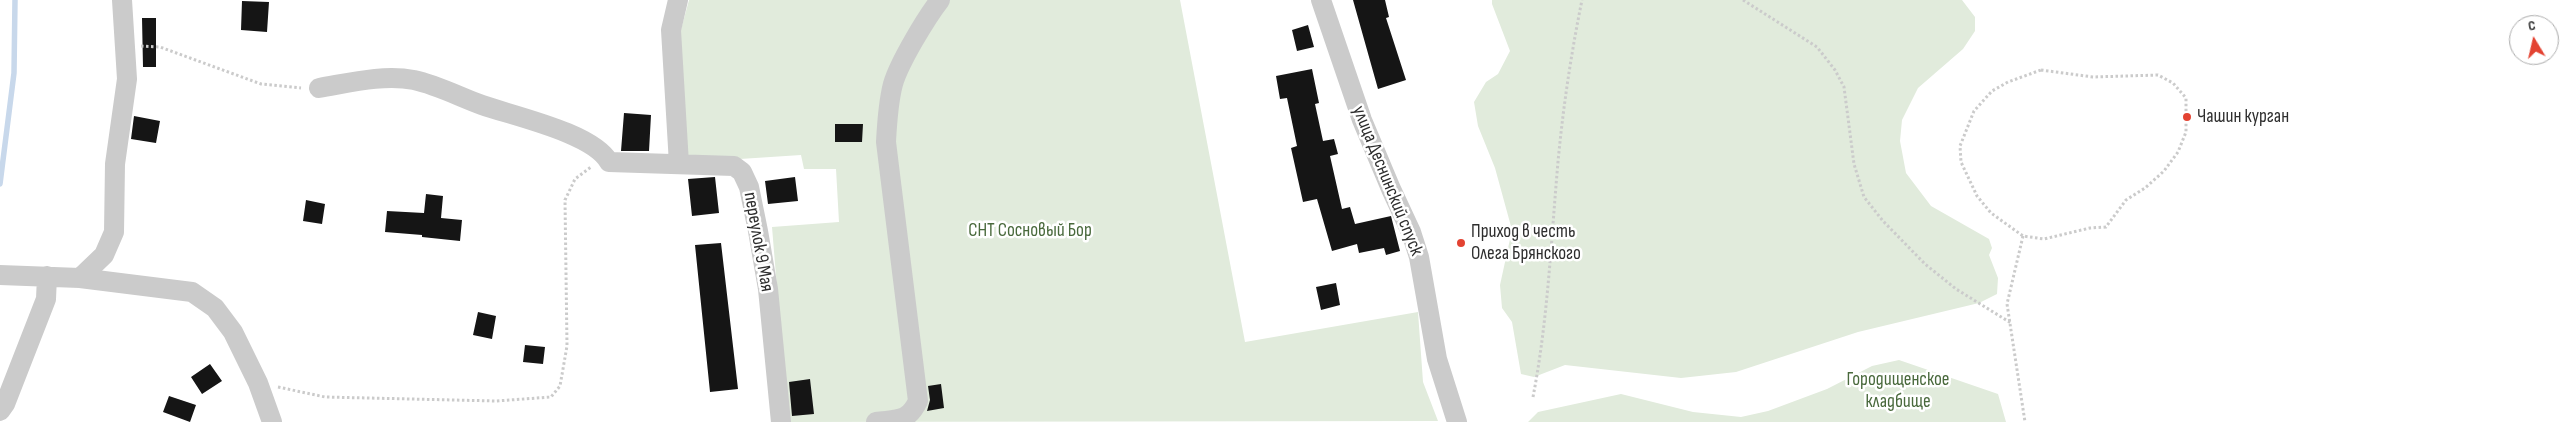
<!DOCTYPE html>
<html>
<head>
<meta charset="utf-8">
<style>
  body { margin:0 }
  #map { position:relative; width:2574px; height:422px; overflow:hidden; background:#fff; font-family:"Sofia Sans Condensed",sans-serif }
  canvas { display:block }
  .north { position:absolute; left:2509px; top:15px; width:50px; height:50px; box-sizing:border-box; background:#fff; border:1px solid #ababab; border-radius:50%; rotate:351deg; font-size:14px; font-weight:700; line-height:20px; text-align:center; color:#2e2e2e }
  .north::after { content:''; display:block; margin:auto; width:18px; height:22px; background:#e34332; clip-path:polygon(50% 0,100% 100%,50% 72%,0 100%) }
</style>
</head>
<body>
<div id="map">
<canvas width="2574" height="422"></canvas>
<div class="north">С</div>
</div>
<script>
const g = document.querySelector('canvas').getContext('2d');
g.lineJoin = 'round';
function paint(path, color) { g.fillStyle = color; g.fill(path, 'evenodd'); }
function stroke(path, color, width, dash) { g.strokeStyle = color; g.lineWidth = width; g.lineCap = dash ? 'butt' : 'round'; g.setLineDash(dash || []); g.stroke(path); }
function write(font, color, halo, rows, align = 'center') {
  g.font = font + ' "Sofia Sans Condensed",sans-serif'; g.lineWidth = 5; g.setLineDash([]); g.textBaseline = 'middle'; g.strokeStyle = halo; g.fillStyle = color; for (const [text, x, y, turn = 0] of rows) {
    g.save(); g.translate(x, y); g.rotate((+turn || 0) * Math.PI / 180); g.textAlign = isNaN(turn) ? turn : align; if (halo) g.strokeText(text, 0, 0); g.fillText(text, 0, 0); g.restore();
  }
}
paint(new Path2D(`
  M689,0H1180L1245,342L1418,312L1423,382L1438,421L788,422L772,227L839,222L836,169H804L801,155L740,159L687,155L680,33Z
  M1492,0H1962L1975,17V31L1963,49L1918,88L1902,120L1900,141L1906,173L1931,206L1989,239L1992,248L1989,255L1998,278L1997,294L1979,303L1858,332L1736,372L1681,378L1565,365L1534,377L1521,374L1512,322L1502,308L1500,285L1512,230L1495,168L1478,126L1474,102L1486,82L1498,74L1510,51L1492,4Z
  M1899,360L1998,394L2006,422H1528L1538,412L1621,394L1693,412L1741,417L1768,411L1827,389L1872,366Z`), '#e1ebdc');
stroke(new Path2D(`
  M0,184L14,73L15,0`), '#c8d8eb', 5.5);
paint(new Path2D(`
  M1353,0H1385L1389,17L1386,18L1406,80L1378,89Z
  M242,1L269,2L267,32L241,30Z
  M142,18H156V67H143Z
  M1308,25L1314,47L1297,51L1292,30Z
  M1312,69L1319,103L1315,104L1323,141L1334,139L1338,154L1330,156L1342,209L1350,207L1355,224L1391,216L1400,251L1386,255L1384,248L1359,253L1357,244L1332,251L1317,199L1303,202L1291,148L1297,146L1287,98L1280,99L1276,76Z
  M624,113L651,115L649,151H621Z
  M134,116L160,121L156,143L131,139Z
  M835,124H863L862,142H835Z
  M715,177L719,213L692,216L688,179Z
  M795,177L798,201L768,204L765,181Z
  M426,194L443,196L441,218L462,220L460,241L422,237V235L385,232L387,211L424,213Z
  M306,200L325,204L322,224L303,221Z
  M721,243L738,389L710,392L695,245Z
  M1336,283L1340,305L1321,310L1316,287Z
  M478,312L496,316L492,339L473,335Z
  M525,345L545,347L543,364L523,362Z
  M210,364L222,381L202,394L191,377Z
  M810,379L814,414L792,416L789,382Z
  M941,384L944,408L927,411L930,400L928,386Z
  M169,396L196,405L190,422L163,412Z`), '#151515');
stroke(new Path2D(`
  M1743,0L1817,47L1835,70L1844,87L1854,164L1864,197L1883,221L1925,264L1956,289L2011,323
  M141,46L160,47L261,84L301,88
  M2041,70L2093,77L2158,75L2173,83L2186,98V132L2178,152L2164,171L2145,188L2126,200L2106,227L2090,228L2044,239L2023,236L1991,213L1977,196L1961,162L1960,146L1974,111L1992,91L2008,82Z
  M2023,236L2007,304L2025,422
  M278,387L325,397L496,401L551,397L560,386L567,346L565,200L575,179L591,167
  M1533,397C1548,319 1551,241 1558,162C1563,108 1571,54 1582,0`), '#cbcbcb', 3, [2.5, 2.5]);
stroke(new Path2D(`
  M678,0L671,30L679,164
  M1321,0L1362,120L1391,189L1411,232L1419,257L1437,359L1457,422
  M319,88C349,83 383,74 414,80C437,85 460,97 482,105C513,116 593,133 609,162L734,166L742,172L749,187L758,231L768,289L781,422
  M0,275L80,278L192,292L215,308L233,332L258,383L272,422
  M80,278L104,255L114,232L115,164L127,79L122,0
  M0,411L5,404L46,299L47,276
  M876,422C898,419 908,422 918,401L886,142C887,123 888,103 893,84C899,63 926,18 940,0`), '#cbcbcb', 20);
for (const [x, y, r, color] of [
  [2187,117,5,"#e34332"],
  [1461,243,5,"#e34332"]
]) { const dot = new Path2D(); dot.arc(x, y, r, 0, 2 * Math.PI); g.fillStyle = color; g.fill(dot); stroke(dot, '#fff', 2); }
write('19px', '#2e2e2e', '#fff', [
  ["Чашин курган",2197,117],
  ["Приход в честь",1471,232],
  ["Олега Брянского",1471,254]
], 'left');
write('19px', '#2e2e2e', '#fff', [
  ["улица Деснинский спуск",1387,181,68],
  ["переулок 9 Мая",758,242,80]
]);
write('19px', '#49693c', '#fff', [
  ["СНТ Сосновый Бор",1030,231],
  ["Городищенское",1898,380],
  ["кладбище",1898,402]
]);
</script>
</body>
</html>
